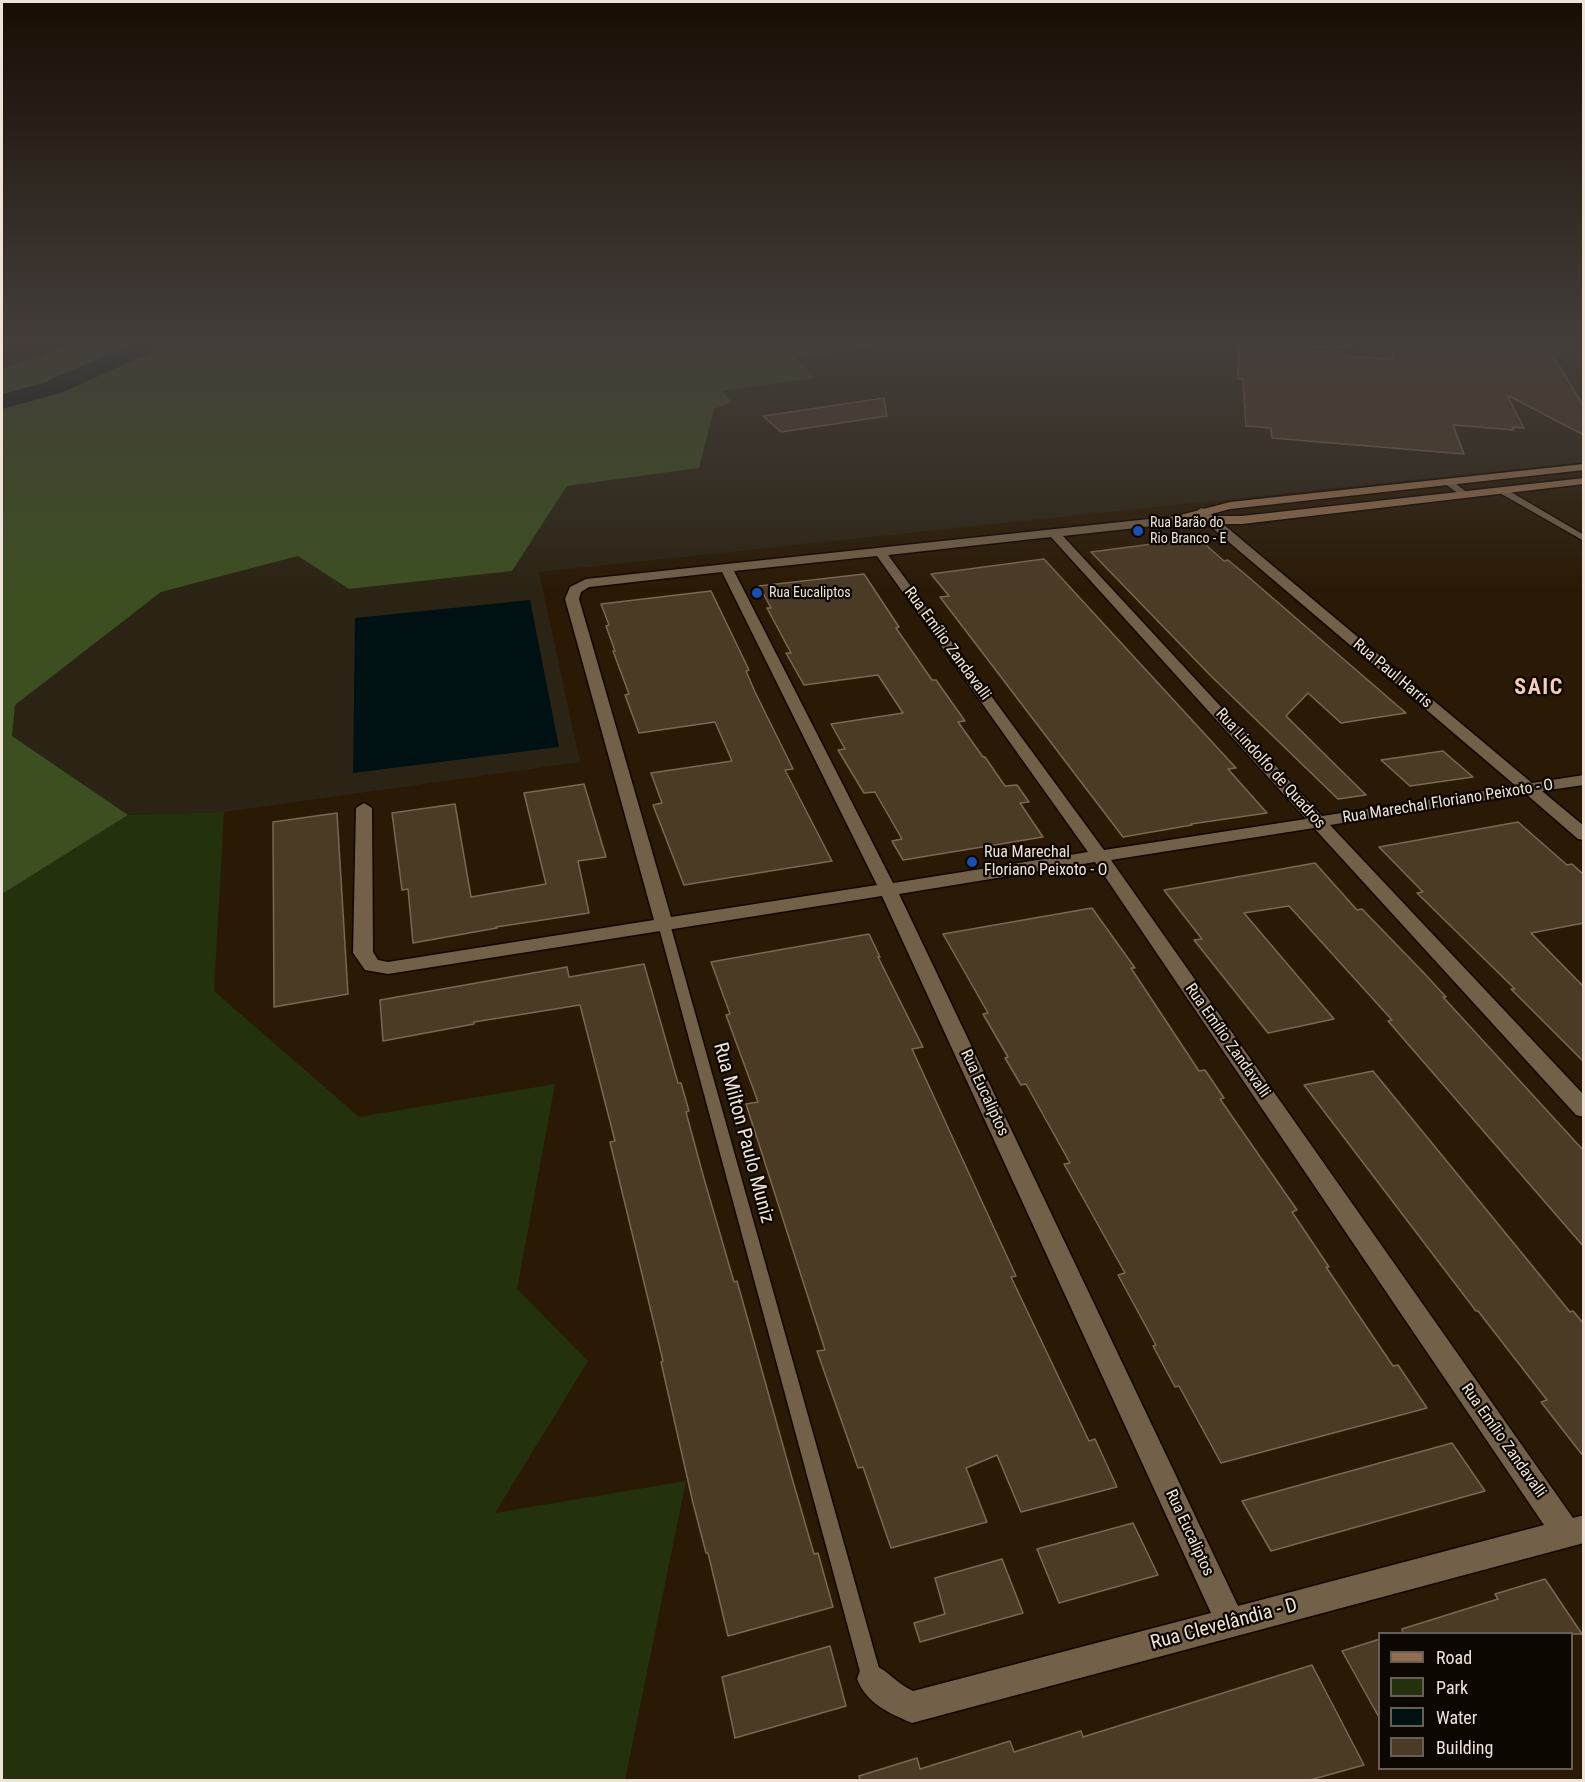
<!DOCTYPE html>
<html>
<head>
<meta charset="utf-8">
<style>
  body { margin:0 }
  #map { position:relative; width:1585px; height:1782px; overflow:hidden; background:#2a1a05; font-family:"Roboto Condensed",sans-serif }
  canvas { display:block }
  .frame { position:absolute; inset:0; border:3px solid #eee3d6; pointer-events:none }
  .legend { position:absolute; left:1378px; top:1632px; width:195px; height:138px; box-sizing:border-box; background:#0d0702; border:2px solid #675f57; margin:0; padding:8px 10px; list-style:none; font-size:18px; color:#eee3d6 }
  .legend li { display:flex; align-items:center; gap:12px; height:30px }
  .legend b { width:30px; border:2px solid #675f57 }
</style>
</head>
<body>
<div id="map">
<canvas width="1585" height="1782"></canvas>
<div class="frame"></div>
<ul class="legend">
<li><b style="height:8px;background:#926e4e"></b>Road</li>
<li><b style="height:16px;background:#23310d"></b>Park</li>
<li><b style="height:16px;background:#001114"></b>Water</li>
<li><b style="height:16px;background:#4b3b25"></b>Building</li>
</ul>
</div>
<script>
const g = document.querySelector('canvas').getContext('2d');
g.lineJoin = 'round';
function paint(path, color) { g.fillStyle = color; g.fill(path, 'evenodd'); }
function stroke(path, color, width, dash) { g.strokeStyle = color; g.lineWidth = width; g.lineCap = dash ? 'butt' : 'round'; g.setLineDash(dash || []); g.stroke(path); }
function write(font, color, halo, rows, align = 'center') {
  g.font = font + ' "Roboto Condensed",sans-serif'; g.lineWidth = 4.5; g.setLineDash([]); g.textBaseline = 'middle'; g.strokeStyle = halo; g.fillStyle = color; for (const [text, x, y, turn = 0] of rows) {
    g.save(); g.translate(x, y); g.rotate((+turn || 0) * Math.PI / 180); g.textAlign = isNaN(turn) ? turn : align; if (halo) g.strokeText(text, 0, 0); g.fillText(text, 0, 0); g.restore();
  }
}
paint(new Path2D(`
  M901,342H1583V462L539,572L580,762L224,812L128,815L12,736L15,705L161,592L299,556L350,589L512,571L567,486L699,468L714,409L721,391L816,378L794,358Z`), '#2b2414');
paint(new Path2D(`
  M224,812L214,991L359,1117L555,1084L517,1289L588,1361L495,1513L686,1481L625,1780H2V894L128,815Z`), '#23310d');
paint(new Path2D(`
  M77,342H901L795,358L816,378L722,391L732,402L714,409L699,468L567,486L512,571L349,589L298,556L161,592L15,705L12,736L128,815L2,894V369Z`), '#3c4f21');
paint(new Path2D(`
  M530,600L559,747L353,773L355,618Z`), '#001114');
paint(new Path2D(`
  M136,342H166L163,347L61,393L2,409V394L43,383Z`), '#001114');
const building = new Path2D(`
  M1239,342L1331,352L1343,350L1344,356L1394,359L1391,348H1398L1396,342H1545L1584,407V435L1507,395L1524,428L1512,427L1514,430L1453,425L1464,454L1272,438L1271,428L1246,426L1243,379H1238Z
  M884,398L887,416L781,432L763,416Z
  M1198,538L1224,561L1228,560L1246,575L1406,713L1341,723L1308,693L1286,716L1366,795L1338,799L1211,676L1091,552Z
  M1044,559L1236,768L1228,769L1267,813L1191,824L1192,825L1123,837L940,597L949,596L931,574Z
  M864,574L899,627L896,628L932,680H936L965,721L958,722L983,757H985L1005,786L1017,785L1029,802L1020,803L1043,837L903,860L892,841L902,839L875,792L864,793L838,750L845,749L831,724L903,713L878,675L804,685L786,653H791L767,608H771L759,586Z
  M711,591L749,670L746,671L755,692L793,769L785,770L832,861L684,885L653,805L662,803L651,773L732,761L715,722L639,733L625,695L629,694L613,651H615L606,626L609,625L601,604Z
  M1443,751L1473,777L1410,786L1381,760Z
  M584,784L606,857L578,861L589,913L496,927L497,928L413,943L408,889L402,890L392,813L455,804L471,897L546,884L524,793Z
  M337,813L348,994L274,1007L273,822Z
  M1518,822L1567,865L1572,864L1584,875V923L1531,933L1584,987V1062L1511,989H1515L1417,893L1423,892L1379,847Z
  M1315,863L1357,910L1362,909L1423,972L1446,997H1443L1584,1151V1247L1388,1021L1392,1020L1289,906L1244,913L1334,1019L1268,1033L1194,940L1202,939L1164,890Z
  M1092,908L1135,968H1131L1199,1071L1205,1070L1224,1098L1220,1099L1297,1210L1292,1212L1329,1267H1326L1393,1366L1398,1365L1427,1408L1221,1463L1179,1386L1175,1387L1153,1346L1156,1345L1118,1275L1125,1273L1064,1164L1070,1163L1026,1084L1021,1085L1005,1058L1008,1057L983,1014L988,1013L943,934Z
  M869,934L880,957H878L923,1047L912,1049L1016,1276L1011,1277L1089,1441L1095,1439L1117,1487L1021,1512L997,1455L966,1468L987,1522L891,1548L863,1467L858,1468L817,1351L825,1350L746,1104L758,1102L726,1015L730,1014L711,962Z
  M644,964L678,1083H681L689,1111L686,1112L703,1175L734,1282L737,1281L792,1478L814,1554L818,1553L833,1607L728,1636L708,1553H706L693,1503L661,1362L663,1361L610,1142L615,1141L580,1005L474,1022V1024L383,1041L380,1000L567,967L569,977Z
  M1373,1071L1570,1312L1573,1311L1584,1324V1457L1541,1402L1547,1400L1478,1311H1476L1304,1085Z
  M1452,1443L1485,1491L1271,1551L1242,1501Z
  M1133,1523L1158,1575L1059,1603L1037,1549Z
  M1002,1559L1023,1613L920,1642L914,1623L945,1614L935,1578Z
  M1545,1579L1582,1634H1403L1402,1629L1498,1599L1495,1594Z
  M1380,1639V1719L1342,1651Z
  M830,1646L846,1706L735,1738L722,1677Z
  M1312,1665L1364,1765L1310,1780H860L859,1776L917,1758L920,1769L1010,1741L1014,1752L1081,1731L1083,1737Z`);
paint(building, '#4b3b25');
stroke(building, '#7b6851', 1.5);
const lane = new Path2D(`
  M1250,342L1331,346L1354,342V345L1331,350Z
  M1445,480H1451L1469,494L1462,496L1445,484Z
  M1498,488H1504L1584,535V541L1498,492Z
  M664,920L670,924L882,1679L879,1686L872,1689L865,1686L862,1679L658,924Z`);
const street = new Path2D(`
  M1201,508L1205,509L1532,783L1584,775V785L1542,791L1584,826V840L1578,839L1526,794L1330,825L1584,1095V1117L1576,1115L1314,828L1111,860L1573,1518L1584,1515V1543L912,1723C889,1713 867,1704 857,1679L861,1668L872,1664C888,1670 897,1684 913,1691L1211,1613L882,896L388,974L365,970L353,953L356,808L364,803L372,808L373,952L378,960L388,962L654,920L565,599L570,587L586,579L1177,516L1183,520L1181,523L1063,536L1322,816L1516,786L1197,515L1195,512ZM1051,537L1306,819L1104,850L888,555ZM877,556L1088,852L893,883L734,571ZM722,572L877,885L671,917L579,599L581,592L589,587ZM1095,862L1544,1525L1238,1606L899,894Z`);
const secondary = new Path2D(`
  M1584,464V470L1230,509L1204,516H1242L1584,478V484L1242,524H1200L1196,523L1195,519L1177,524L1171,520L1173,517L1230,502Z`);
stroke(lane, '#120500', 3);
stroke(street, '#120500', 3);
stroke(secondary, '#120500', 3);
paint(lane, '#726049');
paint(street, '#726049');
paint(secondary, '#926e4e');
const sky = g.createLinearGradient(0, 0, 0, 592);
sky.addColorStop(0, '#170e03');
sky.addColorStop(0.58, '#443e3b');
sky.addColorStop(1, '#443e3b00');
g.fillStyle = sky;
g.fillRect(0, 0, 1585, 592);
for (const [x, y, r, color] of [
  [1138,531,6,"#1a4fb4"],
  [757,593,6,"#1a4fb4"],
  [972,862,6,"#1a4fb4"]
]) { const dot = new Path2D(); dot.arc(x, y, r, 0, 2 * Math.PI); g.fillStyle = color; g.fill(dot); stroke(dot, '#0d0702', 2); }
write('14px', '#eee3d6', '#0d0702', [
  ["Rua Barão do",1150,523],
  ["Rio Branco - E",1150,539],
  ["Rua Eucaliptos",769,593]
], 'left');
write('16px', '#eee3d6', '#0d0702', [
  ["Rua Emílio Zandavalli",947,644,54],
  ["Rua Paul Harris",1392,674,40],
  ["Rua Lindolfo de Quadros",1270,769,48],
  ["Rua Marechal Floriano Peixoto - O",1448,802,-9],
  ["Rua Emílio Zandavalli",1227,1041,55],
  ["Rua Eucaliptos",984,1093,65],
  ["Rua Emílio Zandavalli",1503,1441,55],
  ["Rua Eucaliptos",1189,1533,65]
]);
write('16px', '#eee3d6', '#0d0702', [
  ["Rua Marechal",984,853],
  ["Floriano Peixoto - O",984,871]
], 'left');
write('20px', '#eee3d6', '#0d0702', [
  ["Rua Milton Paulo Muniz",743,1133,75],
  ["Rua Clevelândia - D",1224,1625,-15]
]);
g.letterSpacing = '1.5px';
write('bold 22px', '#f8ceb3', '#0d0702', [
  ["SAIC",1539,688]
]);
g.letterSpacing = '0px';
</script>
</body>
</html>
